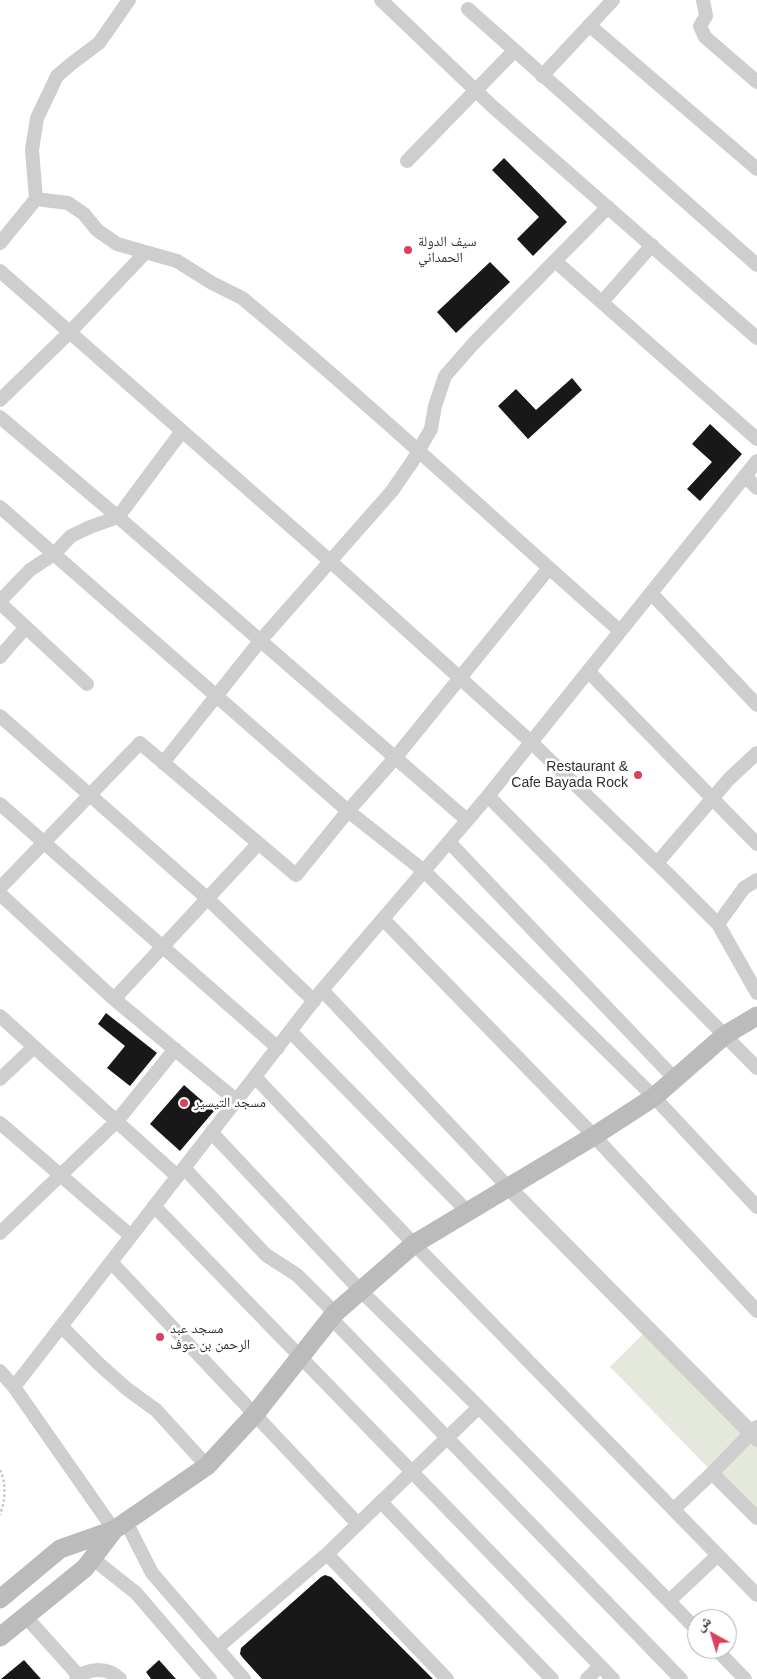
<!DOCTYPE html>
<html>
<head>
<meta charset="utf-8">
<style>
  body { margin:0 }
  #map { position:relative; width:757px; height:1679px; overflow:hidden; background:#fff; font-family:Arial,"Noto Naskh Arabic",sans-serif }
  canvas { display:block }
  .north { position:absolute; left:687px; top:1609px; width:50px; height:50px; box-sizing:border-box; background:#fff; border:1px solid #adadad; border-radius:50%; rotate:321deg; font-size:14px; font-weight:700; line-height:20px; text-align:center; color:#313131 }
  .north::after { content:''; display:block; margin:auto; width:18px; height:22px; background:#d9425e; clip-path:polygon(50% 0,100% 100%,50% 72%,0 100%) }
</style>
</head>
<body>
<div id="map">
<canvas width="757" height="1679"></canvas>
<div class="north">ش</div>
</div>
<script>
const g = document.querySelector('canvas').getContext('2d');
g.lineJoin = 'round';
function paint(path, color) { g.fillStyle = color; g.fill(path, 'evenodd'); }
function stroke(path, color, width, dash) { g.strokeStyle = color; g.lineWidth = width; g.lineCap = dash ? 'butt' : 'round'; g.setLineDash(dash || []); g.stroke(path); }
function write(font, color, halo, rows, align = 'center') {
  g.font = font + ' Arial,"Noto Naskh Arabic",sans-serif'; g.lineWidth = 5; g.setLineDash([]); g.textBaseline = 'middle'; g.strokeStyle = halo; g.fillStyle = color; for (const [text, x, y, turn = 0] of rows) {
    g.save(); g.translate(x, y); g.rotate((+turn || 0) * Math.PI / 180); g.textAlign = isNaN(turn) ? turn : align; if (halo) g.strokeText(text, 0, 0); g.fillText(text, 0, 0); g.restore();
  }
}
paint(new Path2D(`
  M648,1329L757,1439V1518L610,1367Z`), '#e5e9dd');
paint(new Path2D(`
  M504,158L567,222L533,256L517,239L539,217L492,170Z
  M490,262L510,282L456,333L437,312Z
  M572,378L582,390L528,439L498,406L516,389L536,410Z
  M710,424L742,454L700,501L687,489L712,462L692,444Z
  M106,1013L157,1053L130,1086L107,1068L125,1046L98,1024Z
  M184,1085L214,1111L180,1151L150,1124Z
  M325,1575L331,1577L433,1679H262L243,1658L240,1654L241,1648L321,1577Z
  M24,1660L41,1679H1Z
  M159,1660L176,1679H151L146,1672Z`), '#181818');
stroke(new Path2D(`
  M0,1470C7,1484 5,1501 0,1515`), '#c8c8c8', 2.5, [2.5, 2.5]);
stroke(new Path2D(`
  M381,0L493,107L757,338
  M703,0L706,16L700,26L705,37L757,82
  M468,9L757,265
  M589,25L757,169
  M542,76L613,0
  M407,161L514,51
  M36,199L68,203L84,214L97,230L117,244L177,261L212,283L242,298C371,405 494,520 620,631
  M0,243L36,199L32,150L37,118L49,93L57,76L71,64L99,43L129,0
  M555,261L757,439
  M0,271L330,561L531,742L667,873L718,924L757,993
  M602,302L652,245
  M0,400L70,332L145,253
  M0,417L118,517L467,820
  M745,476L757,488
  M0,507L348,811L424,871L654,1097L757,1207
  M651,593L757,705
  M0,601L30,570L54,554L71,536L90,527L118,517L182,431
  M0,603L87,684
  M0,657L26,627
  M588,671L757,844
  M0,716L208,899L314,1001
  M163,763L260,641L392,491L412,462L431,429L435,406L445,376L474,343L608,207
  M488,796L757,1068
  M0,804L278,1048
  M449,842L675,1079
  M657,863L729,779L757,753
  M0,888L140,743L296,875L348,811L395,758L549,568
  M0,894L114,999L237,1101
  M383,919L594,1136L757,1311
  M718,924L744,888L757,880
  M322,990L509,1188
  M114,999L258,844
  M0,1016L177,1176
  M290,1031L468,1212
  M255,1077L414,1244L757,1595
  M0,1079L34,1047
  M0,1123L131,1236
  M212,1133L360,1290L479,1407L697,1630
  M184,1168L266,1255L297,1275L335,1313
  M154,1206L613,1679
  M0,1233L117,1121L175,1049
  M111,1262L358,1524
  M331,1318L681,1679
  M61,1326L100,1365L127,1389L156,1410L207,1466
  M0,1371L14,1387
  M712,1473L757,1518
  M381,1502L552,1679
  M674,1509L712,1473L757,1427
  M126,1522L152,1573L244,1679
  M114,1530L14,1387L322,990L488,796L757,461
  M327,1554L447,1679
  M92,1558L136,1593L210,1679
  M669,1601L718,1555
  M26,1617L79,1676
  M217,1648L327,1554L479,1407
  M716,1649L745,1679
  M76,1679C89,1667 108,1667 120,1679
  M587,1679L600,1666`), '#cecece', 14);
stroke(new Path2D(`
  M509,1188L757,1439`), '#cecece', 16);
stroke(new Path2D(`
  M0,1599L60,1549L114,1530L207,1466L255,1414L335,1313L414,1244L594,1136L654,1097L725,1035L757,1016
  M0,1637L85,1568L114,1530`), '#bbb', 19);
for (const [x, y, r, color] of [
  [408,250,5,"#d9425e"],
  [638,775,5,"#d9425e"],
  [184,1103,5,"#d9425e"],
  [160,1337,5,"#d9425e"]
]) { const dot = new Path2D(); dot.arc(x, y, r, 0, 2 * Math.PI); g.fillStyle = color; g.fill(dot); stroke(dot, '#fff', 2); }
write('14px', '#313131', '#fff', [
  ["سيف الدولة",418,242],
  ["الحمداني",418,258],
  ["Restaurant &",628,767,"right"],
  ["Cafe Bayada Rock",628,783,"right"],
  ["مسجد التيسير",194,1103],
  ["مسجد عبد",170,1329],
  ["الرحمن بن عوف",170,1345]
], 'left');
</script>
</body>
</html>
